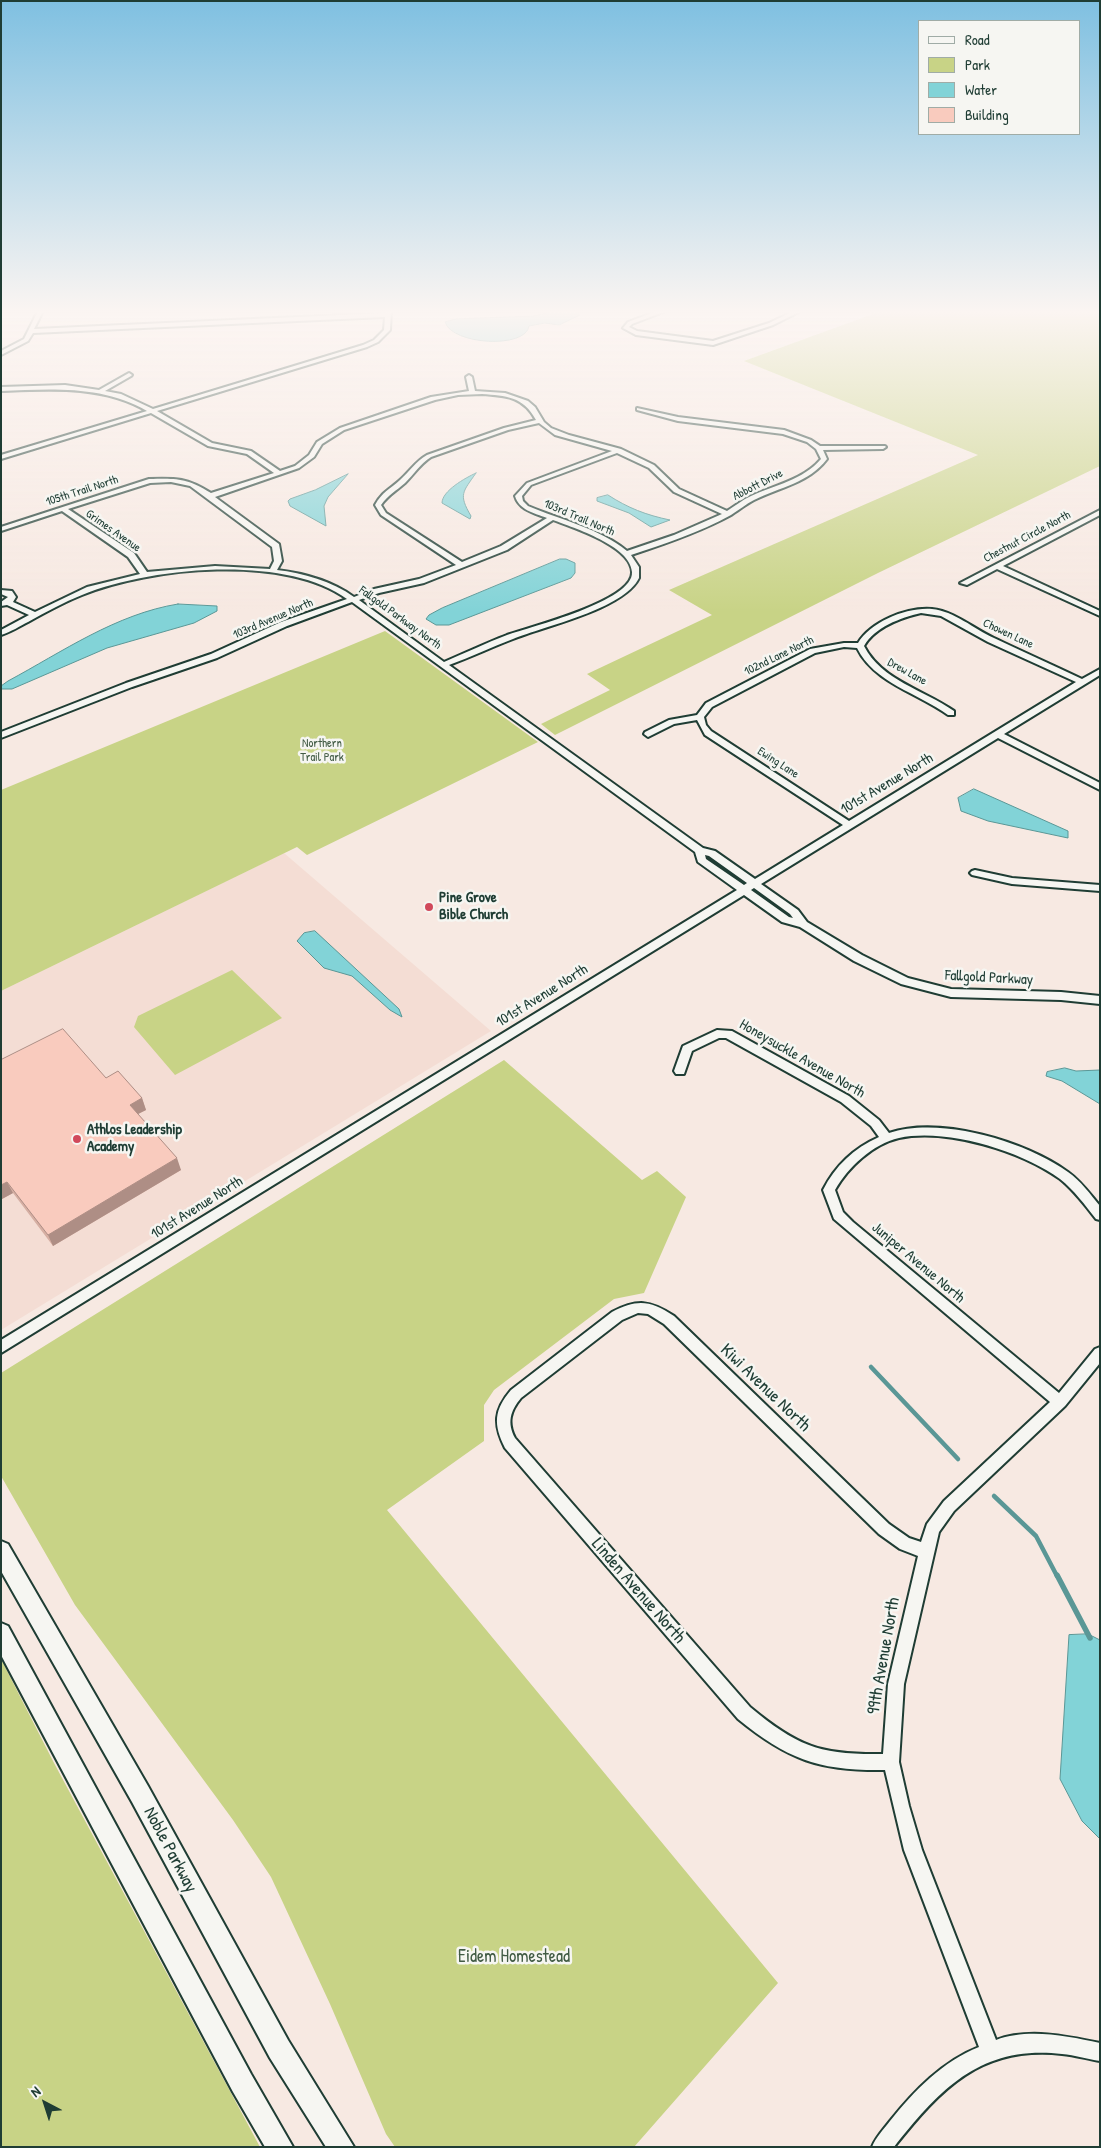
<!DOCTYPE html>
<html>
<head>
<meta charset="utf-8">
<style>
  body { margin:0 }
  #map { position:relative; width:1101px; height:2148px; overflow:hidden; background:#f7e9e2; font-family:"Patrick Hand",sans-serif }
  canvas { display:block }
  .frame { position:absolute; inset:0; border:2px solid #1f3d34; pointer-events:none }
  .legend { position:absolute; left:918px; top:20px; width:162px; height:115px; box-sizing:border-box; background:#f6f6f2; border:1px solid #a0aca6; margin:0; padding:6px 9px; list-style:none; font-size:15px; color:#1f3d34 }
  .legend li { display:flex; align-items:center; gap:10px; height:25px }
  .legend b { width:25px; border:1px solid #a0aca6 }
  .north { position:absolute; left:20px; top:2078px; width:50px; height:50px; -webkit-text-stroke:4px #f6f6f2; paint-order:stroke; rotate:320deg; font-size:14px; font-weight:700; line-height:20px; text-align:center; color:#1f3d34 }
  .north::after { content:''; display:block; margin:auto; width:18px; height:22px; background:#1f3d34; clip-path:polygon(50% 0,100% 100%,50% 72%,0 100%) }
</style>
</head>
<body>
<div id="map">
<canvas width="1101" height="2148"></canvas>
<div class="frame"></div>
<ul class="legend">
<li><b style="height:6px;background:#f6f6f2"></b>Road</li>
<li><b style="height:14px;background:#c8d386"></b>Park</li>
<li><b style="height:14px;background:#82d3d7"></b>Water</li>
<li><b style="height:14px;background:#f9cbbe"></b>Building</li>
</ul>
<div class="north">N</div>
</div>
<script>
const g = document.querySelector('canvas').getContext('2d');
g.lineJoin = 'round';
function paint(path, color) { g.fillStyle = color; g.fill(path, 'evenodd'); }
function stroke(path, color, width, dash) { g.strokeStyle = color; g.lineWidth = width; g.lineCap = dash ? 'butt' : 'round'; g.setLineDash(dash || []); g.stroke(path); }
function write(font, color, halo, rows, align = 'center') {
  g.font = font + ' "Patrick Hand",sans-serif'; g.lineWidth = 5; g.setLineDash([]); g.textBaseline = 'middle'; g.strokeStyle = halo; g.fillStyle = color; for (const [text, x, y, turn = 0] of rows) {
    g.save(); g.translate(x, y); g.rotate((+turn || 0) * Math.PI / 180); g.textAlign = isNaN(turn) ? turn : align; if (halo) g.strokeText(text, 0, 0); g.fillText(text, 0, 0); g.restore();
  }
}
paint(new Path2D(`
  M284,853L491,1031L1,1330V991Z`), '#f4ddd4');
paint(new Path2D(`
  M867,311H1100V466L878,573L555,735L541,724L610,690L587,674L712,615L669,590L978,455L744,361L873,314Z
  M385,631L538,742L307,855L297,847L1,991V790Z
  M232,970L282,1018L175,1075L134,1027L138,1016Z
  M504,1060L642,1180L657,1171L686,1197L644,1293L614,1299L494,1390L484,1405V1441L387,1510L778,1983L634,2147H395L386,2134L330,2004L271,1877L233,1820L75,1605L1,1476V1373Z
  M1,1659L54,1763L260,2147H1Z`), '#c8d386');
const water = new Path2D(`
  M576,311L580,315L559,325L545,323L529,326C526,349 452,345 445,322L455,319L533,316L553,312Z
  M476,473C463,492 458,494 471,516L470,519L442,503C442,491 465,478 476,473Z
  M348,474L328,497L324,506L326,526L290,506L288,501L290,499L315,490Z
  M608,495C628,508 646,515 670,520L651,527L629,513L597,501V498Z
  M560,559H566L575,563V573L571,578L449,625H436L426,619L429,615L442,608Z
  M178,604L217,606V611L194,623L107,648L12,689H1V686L8,681C62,652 116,614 178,604Z
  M974,789L1068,831V838L988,821L961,811L958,798Z
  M315,931L399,1009L402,1017L390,1010L352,976L324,968L297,941L304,933Z
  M1065,1068L1076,1071L1100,1070V1104L1062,1081L1046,1076L1047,1072Z
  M1088,1634L1100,1640V1839L1082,1821L1060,1779L1069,1635Z`);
paint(water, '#82d3d7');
stroke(water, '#5a9796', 1);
stroke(new Path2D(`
  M871,1367L958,1459
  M994,1496L1036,1536L1057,1576`), '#5a9796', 4.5);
stroke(new Path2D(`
  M1057,1575L1090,1638`), '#5a9796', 5.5);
const minor = new Path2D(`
  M38,311H43L34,329L385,313V311H391L390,330L378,342L367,347L157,411L212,443L251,451L280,471L295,466L309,455L317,442L340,428L431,397L469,391L466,377L469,375L472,377L475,391L505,393L528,401L535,407L544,422L551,428L569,435L621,449L654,465L679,489L727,511C735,506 742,500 751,496C775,485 803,480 821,459L816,449L807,442L783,434L678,421L637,410V408L678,417L784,430L811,440L820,446H885L886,447L883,449L823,450L827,459C809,483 780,487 754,500C746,504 739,510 731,515C700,532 665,544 631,555L639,567V578C624,609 545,626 513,639C492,647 471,657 449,665L703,848L715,851L755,879L843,825L705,735L697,720L674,724L648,737L644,734L645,732L669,720L697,715L706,703L810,649L844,643H858C871,622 906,607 932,609C954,611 974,629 994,638C1023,652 1053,665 1082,679L1100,669V675L1004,734L1100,783V790L998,738L761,884L798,910L807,922L862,955L908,978L951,989L1061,992L1100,996V1004L1061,1000L951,997L901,984L854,961L800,927L782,922L744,895L1,1353V1340L737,890L698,862L695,852L352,602L287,626L217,658L132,687L1,738V732L126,683L211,654L281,622L347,599C286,554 150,567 82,595C64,602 46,612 28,622C20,626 11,632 1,635V630L29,615L7,605L1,606V602L8,597L1,594V590L12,591L16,597L13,602L35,612L87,587L140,574L128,557L62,511L1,531V527L149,479C177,478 187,478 211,493L274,473L247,454L208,446L151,413L1,459V455L147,411C103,385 50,389 1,391V387L65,385L99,390L129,373L132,375L131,376L105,391L121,394L153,409L363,345L374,340L384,330L385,317L33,333L28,341L1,355V351L24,339ZM482,394C506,396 523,396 536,420L504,428L427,455C416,461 410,471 400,480C390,489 382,492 375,505L381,515L456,565L419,579L374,589L354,597C332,581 303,573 277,570L282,561L279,544L215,497L299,468L314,457L322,444L344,430L435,400L458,395ZM539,423L555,435L612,451L527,483L515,496C519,510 534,513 547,518L501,546L462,562L386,513L381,505C388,495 396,491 405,483C414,474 420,464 431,457L508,430ZM617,453L649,468L674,492L722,514L674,535L627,551C599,528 561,520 528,506L523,501L522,496L531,485ZM171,482L190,486L272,547L274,561L270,569L215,566L147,572L134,553L68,509L150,483ZM553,520C574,528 631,546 632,572C634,601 530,627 507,635C486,643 465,653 444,662L359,600L379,593L424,583L507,550ZM921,613L941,616L988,642L1076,682L849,821L711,731L706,725L704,717L712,707L815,653L844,647L857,648C874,683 918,693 948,715H954V711C924,690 881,680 864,646C875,627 900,618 921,613ZM705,855L709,856L747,883L744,885L706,859ZM754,888L790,914L793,918L789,917L751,890Z
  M657,311H666L632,324L629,327L637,331L713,341L769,323L794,311H801L773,325L713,345L636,335L623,328L628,322Z
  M1100,510V515L1003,566L1100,611V616L997,569L967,585L960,583Z
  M975,870L1012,878L1100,885V891L1012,884L972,875L970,873L972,871Z
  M717,1030L732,1031L849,1096L879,1120L889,1133C940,1116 1025,1141 1068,1172C1081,1181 1090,1194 1100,1206V1220L1096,1219C1085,1205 1074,1190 1060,1179C1021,1151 947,1128 899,1138C873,1144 848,1167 835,1190L843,1212L853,1222L1059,1393L1095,1349L1100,1347V1363L1065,1406L954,1511L939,1532L904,1684L899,1762L909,1806L922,1850L996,2040C1028,2028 1067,2036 1100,2043V2061C1087,2059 1075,2055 1062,2054C981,2045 941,2088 894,2147H872C876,2137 884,2129 890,2121C914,2091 943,2061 979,2047L904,1850L885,1770C820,1771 788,1760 738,1719L505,1448C493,1424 494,1410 511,1390L612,1312C637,1299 650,1300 674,1316L889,1524L909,1538L921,1542L927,1524L944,1501L1050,1402L834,1219L823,1190C835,1166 854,1148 879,1137L871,1126L841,1102L726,1038H719L692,1051L684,1074H676L674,1071L683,1046ZM638,1313L648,1314L664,1324L879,1534L900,1549L918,1556L888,1684L883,1754C821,1755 798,1747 750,1707L515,1438C507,1423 510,1411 521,1398L622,1320Z`);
const secondary = new Path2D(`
  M1,1541L8,1544L148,1786L288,2040L354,2147H326L270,2058L132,1802L1,1571Z
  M1,1623L8,1626L251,2074L293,2147H265L233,2092L1,1655Z`);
stroke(minor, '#1f3d34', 4);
stroke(secondary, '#1f3d34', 4);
paint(minor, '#f6f6f2');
paint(secondary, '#f6f6f2');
paint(new Path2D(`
  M1,1060L106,1078L142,1098L146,1110L138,1114L181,1170L53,1246L13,1193L2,1199L1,1198Z`), '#d6afa3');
paint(new Path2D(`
  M142,1098L146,1110L134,1116L130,1105Z
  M177,1158L181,1170L53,1246L48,1235Z
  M7,1182L13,1193L2,1199L1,1197V1185Z`), '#ae8e85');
const building = new Path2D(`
  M63,1029L106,1078L118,1071L142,1098L130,1105L177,1158L48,1235L7,1182L1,1185V1060Z`);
paint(building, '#f9cbbe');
stroke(building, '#ae8e85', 1);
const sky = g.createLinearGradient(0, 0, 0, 612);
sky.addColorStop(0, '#7fc0e1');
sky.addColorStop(0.51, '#fbf5f2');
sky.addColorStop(1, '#fbf5f200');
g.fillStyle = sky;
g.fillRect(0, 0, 1101, 612);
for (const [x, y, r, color] of [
  [429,907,5,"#d1495b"],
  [77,1139,5,"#d1495b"]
]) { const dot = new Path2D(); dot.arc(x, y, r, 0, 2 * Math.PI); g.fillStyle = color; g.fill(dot); stroke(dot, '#f6f6f2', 2); }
write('12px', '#1f3d34', '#f6f6f2', [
  ["Abbott Drive",758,485,-27],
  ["105th Trail North",82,491,-18],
  ["103rd Trail North",579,518,23],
  ["Grimes Avenue",113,531,35],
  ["Chestnut Circle North",1027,537,-28],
  ["Fallgold Parkway North",400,618,36],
  ["103rd Avenue North",273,619,-23],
  ["Chowen Lane",1008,634,25],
  ["102nd Lane North",779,656,-26],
  ["Drew Lane",907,672,29],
  ["Ewing Lane",778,763,33]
]);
write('12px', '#415b44', '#f6f6f2', [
  ["Northern",322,744],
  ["Trail Park",322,758]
]);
write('15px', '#1f3d34', '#f6f6f2', [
  ["101st Avenue North",887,784,-31],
  ["Fallgold Parkway",989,978,3],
  ["101st Avenue North",542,996,-32],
  ["Honeysuckle Avenue North",802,1059,30],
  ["101st Avenue North",197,1208,-32],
  ["Juniper Avenue North",918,1263,40]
]);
write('bold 15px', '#1f3d34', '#f6f6f2', [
  ["Pine Grove",439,898],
  ["Bible Church",439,915],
  ["Athlos Leadership",87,1130],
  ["Academy",87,1147]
], 'left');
write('18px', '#1f3d34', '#f6f6f2', [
  ["Kiwi Avenue North",765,1388,44],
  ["Linden Avenue North",638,1591,49],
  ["99th Avenue North",884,1656,-80],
  ["Noble Parkway",170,1850,62]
]);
write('18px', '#415b44', '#f6f6f2', [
  ["Eidem Homestead",514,1957]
]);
</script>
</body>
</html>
